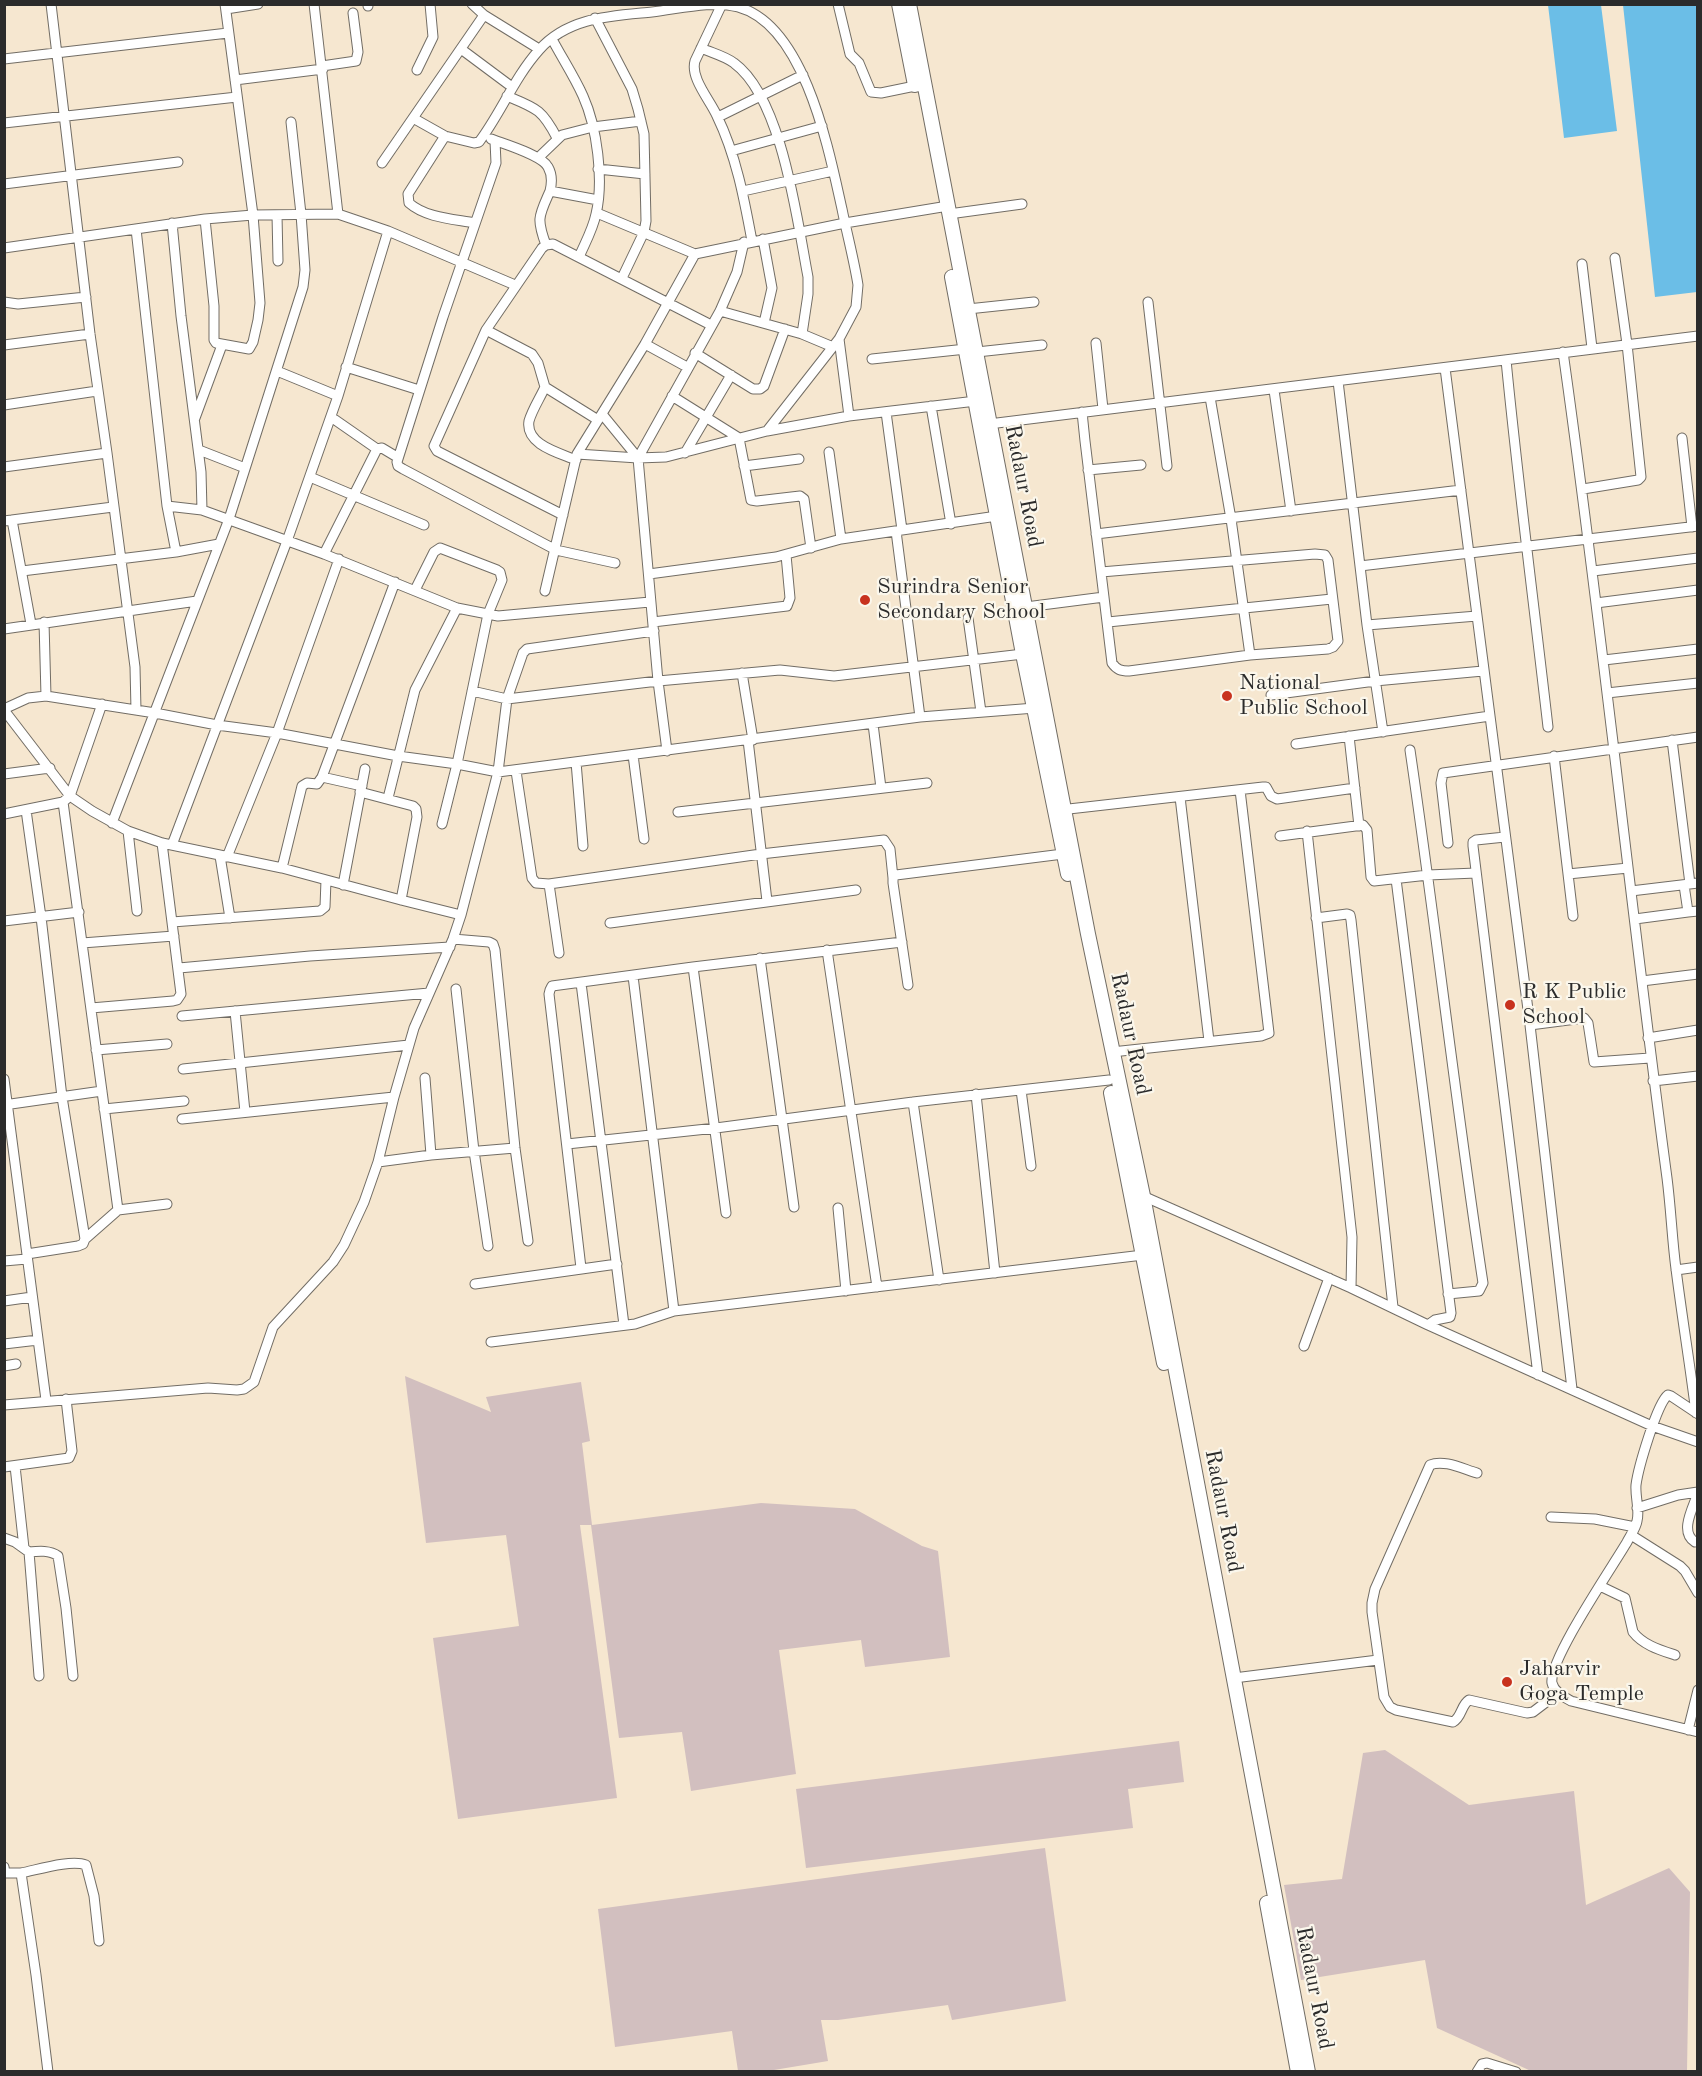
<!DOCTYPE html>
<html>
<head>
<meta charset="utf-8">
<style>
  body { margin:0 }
  #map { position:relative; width:1702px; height:2076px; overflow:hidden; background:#f6e7d0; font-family:"Old Standard TT",serif }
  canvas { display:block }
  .frame { position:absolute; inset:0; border:6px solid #2b2b2b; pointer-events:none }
</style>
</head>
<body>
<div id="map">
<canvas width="1702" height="2076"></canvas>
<div class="frame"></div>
</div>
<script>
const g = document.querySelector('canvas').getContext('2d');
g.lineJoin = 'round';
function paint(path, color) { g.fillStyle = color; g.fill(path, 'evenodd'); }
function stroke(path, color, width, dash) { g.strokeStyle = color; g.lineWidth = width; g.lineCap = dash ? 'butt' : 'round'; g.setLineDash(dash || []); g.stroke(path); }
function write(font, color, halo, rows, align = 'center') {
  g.font = font + ' "Old Standard TT",serif'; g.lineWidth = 4.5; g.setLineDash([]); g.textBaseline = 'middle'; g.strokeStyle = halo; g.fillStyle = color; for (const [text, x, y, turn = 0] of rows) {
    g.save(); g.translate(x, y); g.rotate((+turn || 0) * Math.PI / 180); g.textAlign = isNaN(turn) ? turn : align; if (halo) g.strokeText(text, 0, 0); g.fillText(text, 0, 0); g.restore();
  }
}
paint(new Path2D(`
  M405,1376L491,1412L486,1397L581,1382L590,1441L582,1443L592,1525L761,1503L855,1509L922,1546L938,1551L950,1657L865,1667L861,1640L779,1650L796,1774L691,1791L682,1732L619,1738L591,1525H580L617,1798L458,1819L433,1638L519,1626L506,1535L426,1543Z
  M1179,1741L1184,1782L1128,1789L1133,1828L806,1868L796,1789Z
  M1385,1750L1469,1805L1574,1791L1586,1905L1669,1868L1690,1892L1687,2071H1531L1437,2028L1425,1960L1301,1980L1284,1885L1342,1879L1363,1753Z
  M1045,1848L1066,2001L952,2020L948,2005L838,2020H821L828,2061L768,2071H738L732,2031L615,2047L598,1909Z`), '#d2bfbf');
paint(new Path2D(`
  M1548,5H1601L1617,131L1564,138Z
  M1623,5H1697V292L1655,297Z`), '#6bbee7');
const minor = new Path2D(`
  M51,4L90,334L107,453L135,667L136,710
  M314,4L338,214
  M368,4V6
  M472,4L484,15L539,49
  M722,4L695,61C690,78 710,100 717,116C736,155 744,198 752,241
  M838,4L850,54L859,63L871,92L881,93L915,86
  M226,9L258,4
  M595,18L632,89L638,109L644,134L646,221L644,232L622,278
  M552,39C562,58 574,76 583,96C597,127 604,180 596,214C593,229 585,243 579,257
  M701,48C712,53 725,56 734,63C782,98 797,220 808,277V294L802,334
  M461,49L512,87
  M4,59L228,33
  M322,66L356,61L358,52L353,13
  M417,70L433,37L430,4
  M235,80L323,69
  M507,96C536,108 542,109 557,138
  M718,117L803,75
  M413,118L445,136L474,143L479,142C501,113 514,78 539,50C568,17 611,16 652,12C679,9 711,0 738,7C805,25 829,151 842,209C847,234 854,260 858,285L856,307L839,339L767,431L666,457L638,458L577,454
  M4,123L237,97
  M445,136L408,194L409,203C426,218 454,219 475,223
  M491,139C504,144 542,155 548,167C552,174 552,183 550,191L598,200
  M495,141L496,163L443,317L397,462L398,466L403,469L556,550L615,563
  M731,151L822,126
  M538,158L562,135L593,127L641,121
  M382,163L484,15
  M598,169L645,174
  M4,184L178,162
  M743,191L833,171
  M597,213L695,254L845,223L948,206
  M949,214L1022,204
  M277,215L278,261
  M205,219L214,306V340L216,343L249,349L253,342L258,320L260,303L253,215L225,4
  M172,223L181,316L201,472L202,510
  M136,229L167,506L176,552
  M763,239L772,288L764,323
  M546,245C536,218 539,216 550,191
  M4,248L205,219L253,215L338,214L388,231L515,285
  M1582,264L1592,348
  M4,302L18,304L86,297
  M1148,302L1167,466
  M968,309L1034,302
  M720,311L802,334L833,347
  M486,330L532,354L538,363L545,387L598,420
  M839,339L849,416
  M1096,343L1103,409
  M645,344L687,367
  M4,345L90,334
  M977,352L1042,345
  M1563,352C1602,627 1630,903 1667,1178C1671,1209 1672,1239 1676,1269C1682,1317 1690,1365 1696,1413
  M695,353L753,389H760L764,386L785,329
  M872,359L966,349
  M1506,360C1518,483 1534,605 1548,727
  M346,367L419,390
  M1445,368L1530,1025
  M277,371L338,396
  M1338,381L1367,625L1383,732
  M545,387C540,398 532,410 529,421C525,445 560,453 576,460
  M1274,390L1291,511
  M672,396L739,438L751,500L757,501L800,496L804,499L811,548
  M1210,397L1231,519L1250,655
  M4,405L97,391
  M931,406L951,524
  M886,412L902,530
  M1082,412L1085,441L1112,663C1117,670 1121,671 1129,671L1250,655L1328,649L1333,647L1338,641L1328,560L1325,555L1315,554L1101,572
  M602,414L638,458L720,311L737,272L744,242
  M331,417L377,449
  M195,418L222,345
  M989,424L1698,336
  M767,431L849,416L976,401
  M1682,438L1692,527
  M199,450L245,468
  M829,452L841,539
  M685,453L731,375
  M638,458L658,681L667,751
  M744,466L799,459
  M4,467L107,453
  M1088,470L1141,465
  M310,477L424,525
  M1583,489L1638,480L1641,477L1627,344L1615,258
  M167,506L202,510L324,554L457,608L498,616L650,602
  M563,515L437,451L434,446L486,330L542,248L546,245L553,244L711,325
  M12,520L31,624
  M4,521L113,507
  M896,531L920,717
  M1096,534L1461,490
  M324,554L377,449L382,448L397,457
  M1360,566L1698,526
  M22,571L176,552L219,544
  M1593,571L1698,558
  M649,574L776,557L841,539L997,516
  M415,590L434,552L440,548L497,570L500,572L502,580L488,614L457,764L442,824
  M545,591L577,454L645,344L695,254
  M1596,603L1698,590
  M1026,607L1104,597
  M968,618L981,712
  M44,622L46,696
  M653,622L787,606L790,598L786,555
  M1108,622L1332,599
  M1367,625L1477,616
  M4,629L197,601
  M1604,660L1698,649
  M742,673L753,740
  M472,691L507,699L658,681L780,670L834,676L1023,654
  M1607,693L1698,683
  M1271,695L1375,681L1483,671
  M102,704L70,796L63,802L118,1210
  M4,709L28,698L46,696L155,713L217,725L277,733L398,756L457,764L498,772L920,717L1035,708
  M4,710L70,796L92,811L128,831L162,843L282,868L401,900L461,915
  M873,724L881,788
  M1349,736L1359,826
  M748,740L767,901
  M1672,740L1690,884
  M1296,744L1490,716
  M1410,750C1436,927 1456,1106 1483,1283L1479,1291L1448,1294
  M633,755L644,839
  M1554,756L1573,916
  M576,762L583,846
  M516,771L532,878L536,883L549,884L761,854L884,840L890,849L893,878
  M4,774L50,768
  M322,777L362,786
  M360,792L413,806L416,809L417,817L401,900
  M1180,797L1209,1041
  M388,798L415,690L457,608
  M26,810L41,917L62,1097L85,1239L83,1244L78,1246L27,1254
  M1060,810L1263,787H1266L1271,796L1277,799L1355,788
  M678,812L927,783
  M4,814L63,802
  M112,823L229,519L303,287L305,270L301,214L291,122
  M128,831L137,911
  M1307,831L1352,1237L1351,1288
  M1280,836L1363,825L1367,830L1371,877L1374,881L1428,875L1476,873
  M1505,837L1476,840L1473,842V846L1538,1375
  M1448,843L1441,783L1443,773L1698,737
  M172,845L287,541L338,396L388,231
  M220,856L230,918
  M227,857L277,733L339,559
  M282,868L302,786L307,783L317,784L322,777L395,582
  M1568,874L1628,868
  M1396,879L1451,1313L1450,1317L1435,1320L1428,1325
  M549,884L559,953
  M343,885L365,769
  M1684,885L1688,912L1698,911
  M1631,891L1698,883
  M1316,918L1347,914L1350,915L1351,920L1393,1307
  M1635,919L1688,912
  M4,921L79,912
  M172,922L320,911L325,907L326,880
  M610,923L856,890
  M453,939L489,942L493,944L495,950L515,1148L528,1241
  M82,943L174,936
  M827,950L877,1287
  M760,958L794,1207
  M693,967L726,1213
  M179,968L310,956L450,947
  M633,976L674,1311
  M1642,981L1698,974
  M581,983L624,1325
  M908,985L893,883V878L896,875L1063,854
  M456,989L474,1151L488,1246
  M91,1008L173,1001L177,1000L181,994L162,843
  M235,1011L245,1112
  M182,1016L429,993
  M1648,1038L1698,1030
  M96,1050L167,1044
  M1112,1052L1261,1036L1269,1033L1240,790
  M183,1069L409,1045
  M425,1078L431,1155
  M4,1079L46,1400
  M1653,1081L1698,1076
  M1021,1090L1031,1166
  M976,1094L995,1273
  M913,1102L939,1280
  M4,1105L102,1091
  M104,1109L184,1101
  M182,1119L394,1097
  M567,1144L716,1128L913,1102L1109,1080
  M378,1162L431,1155L515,1148
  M1143,1196L1351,1288L1428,1325L1652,1426L1698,1442
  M838,1208L846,1291
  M85,1239L118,1210L167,1204
  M4,1261L27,1259
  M581,1268L549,994L550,990L552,986L693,967L902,942
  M1676,1270L1698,1267
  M475,1284L617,1264
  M4,1301L32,1297
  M491,1342L635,1324L674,1311L1143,1255
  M4,1344L38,1340
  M1304,1346L1329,1278
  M4,1366L16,1364
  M1572,1389L1530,1025L1584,1018L1588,1023L1594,1062L1650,1058
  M4,1405L208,1388L237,1390L244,1389L254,1382L273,1327L333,1262L344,1245L364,1202L378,1162L394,1097L414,1028L453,939L461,915L498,772L507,699L523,653L527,649L654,631
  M1698,1414L1671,1396L1668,1395C1657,1403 1638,1469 1636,1485C1635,1497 1640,1510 1637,1521C1636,1528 1630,1536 1627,1542C1613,1566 1548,1661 1552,1683C1554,1692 1564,1697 1571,1701L1698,1732
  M15,1466L24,1548
  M4,1467L69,1458L72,1451L66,1399
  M1477,1473C1463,1469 1444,1459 1430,1465L1375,1589L1372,1603V1612L1384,1697L1390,1707L1396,1710L1453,1722C1462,1717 1461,1705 1469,1700L1527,1713L1533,1712L1558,1693
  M1637,1508L1678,1495L1698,1492
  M1551,1517L1595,1519L1635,1527
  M1631,1535L1680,1566L1685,1571L1698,1593
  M4,1538L15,1542L29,1552C39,1551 50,1550 58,1556L66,1608L73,1676
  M1695,1542C1679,1532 1693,1508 1698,1493
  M29,1552L39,1676
  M1600,1586L1625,1598L1633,1632C1643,1645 1660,1650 1675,1655
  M1234,1678L1378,1660
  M1688,1730L1698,1690
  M4,1867L5,1873H21L36,1975L48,2072
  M21,1873C37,1870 71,1859 86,1865L94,1896L99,1941
  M1477,2072L1482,2064L1487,2063L1516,2072`);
const primary = new Path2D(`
  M899,4L915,85
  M909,4L1088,934L1143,1196L1308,2072
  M952,277L1023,654L1068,874
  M1111,1093L1164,1363
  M1267,1903L1298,2072`);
stroke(minor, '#726d65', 11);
stroke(primary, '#726d65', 16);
stroke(minor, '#fff', 9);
stroke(primary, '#fff', 14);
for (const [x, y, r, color] of [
  [865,600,6,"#c8321e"],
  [1227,696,6,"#c8321e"],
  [1510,1005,6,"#c8321e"],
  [1507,1682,6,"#c8321e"]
]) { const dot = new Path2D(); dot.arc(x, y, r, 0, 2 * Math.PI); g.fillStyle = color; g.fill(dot); stroke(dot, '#fbf7ec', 2); }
write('22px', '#2b2b2b', '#fbf7ec', [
  ["Radaur Road",1023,486,79],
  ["Radaur Road",1130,1034,78],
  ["Radaur Road",1223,1511,79],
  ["Radaur Road",1314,1988,79]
]);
write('22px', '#2b2b2b', '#fbf7ec', [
  ["Surindra Senior",877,587],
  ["Secondary School",877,612],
  ["National",1239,683],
  ["Public School",1239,708],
  ["R K Public",1522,992],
  ["School",1522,1017],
  ["Jaharvir",1519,1669],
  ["Goga Temple",1519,1694]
], 'left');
</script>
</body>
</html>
